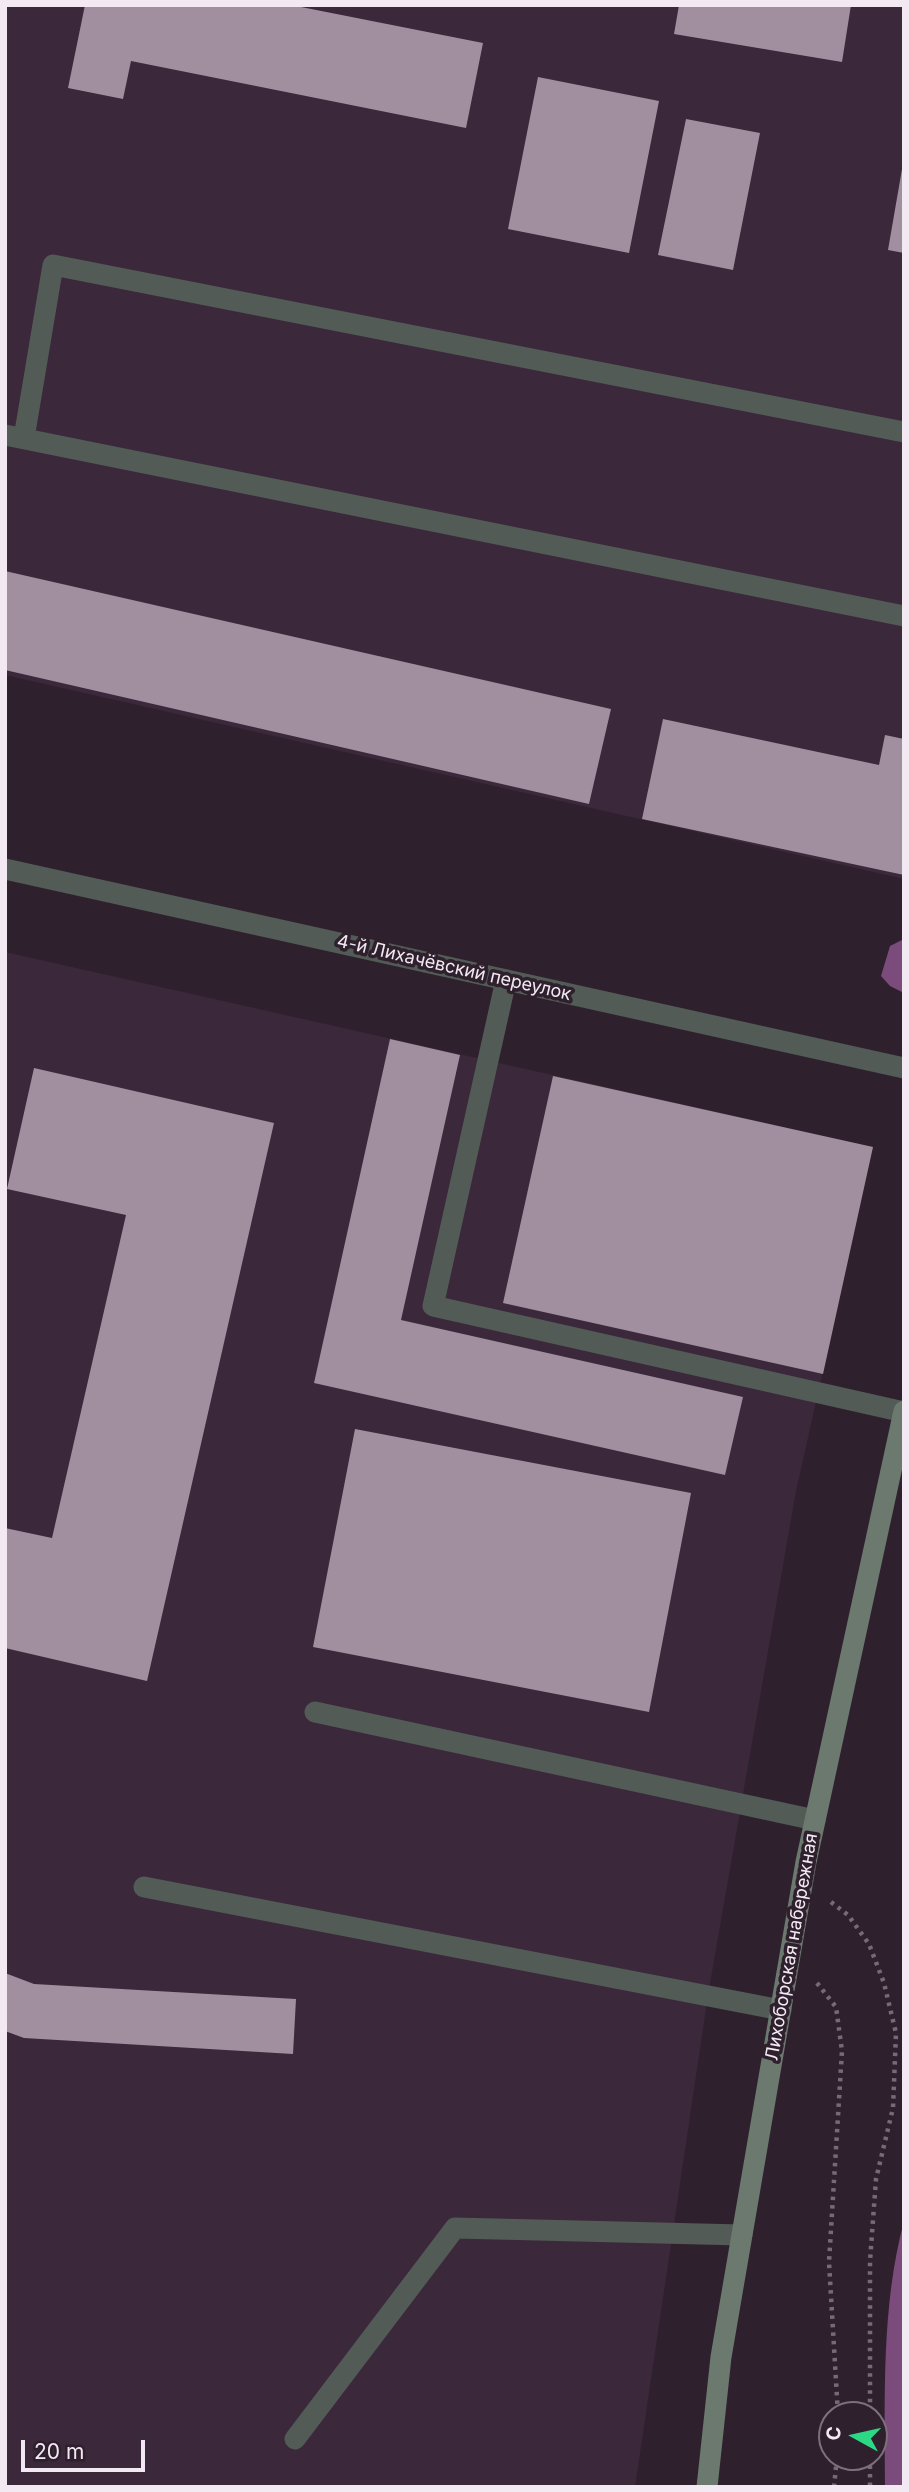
<!DOCTYPE html>
<html>
<head>
<meta charset="utf-8">
<style>
  body { margin:0 }
  #map { position:relative; width:909px; height:2492px; overflow:hidden; background:#2f202e; font-family:Inter,sans-serif }
  canvas { display:block }
  .frame { position:absolute; inset:0; border:7px solid #f3e9f2; pointer-events:none }
  .north { position:absolute; left:818px; top:2401px; width:70px; height:70px; box-sizing:border-box; background:#2f202e; border:2px solid #7d707c; border-radius:50%; rotate:278deg; font-size:19px; font-weight:700; line-height:28px; text-align:center; color:#f3e9f2 }
  .north::after { content:''; display:block; margin:auto; width:24px; height:32px; background:#2dd884; clip-path:polygon(50% 0,100% 100%,50% 72%,0 100%) }
  .scale { position:absolute; left:21px; top:2440px; width:124px; height:32px; box-sizing:border-box; border:4px solid #f3e9f2; border-top:0; padding-left:9px; font-size:21px; line-height:24px; white-space:nowrap; color:#f3e9f2; -webkit-text-stroke:5px #2f202e; paint-order:stroke }
</style>
</head>
<body>
<div id="map">
<canvas width="909" height="2492"></canvas>
<div class="frame"></div>
<div class="north">С</div>
<div class="scale">20 m</div>
</div>
<script>
const g = document.querySelector('canvas').getContext('2d');
g.lineJoin = 'round';
function paint(path, color) { g.fillStyle = color; g.fill(path, 'evenodd'); }
function stroke(path, color, width, dash) { g.strokeStyle = color; g.lineWidth = width; g.lineCap = dash ? 'butt' : 'round'; g.setLineDash(dash || []); g.stroke(path); }
function write(font, color, halo, rows, align = 'center') {
  g.font = font + ' Inter,sans-serif'; g.lineWidth = 7; g.setLineDash([]); g.textBaseline = 'middle'; g.strokeStyle = halo; g.fillStyle = color; for (const [text, x, y, turn = 0] of rows) {
    g.save(); g.translate(x, y); g.rotate((+turn || 0) * Math.PI / 180); g.textAlign = isNaN(turn) ? turn : align; if (halo) g.strokeText(text, 0, 0); g.fillText(text, 0, 0); g.restore();
  }
}
paint(new Path2D(`
  M5,5H904V879L5,675Z
  M5,952L873,1147L796,1491L708,1995L635,2487H5Z`), '#3b283b');
paint(new Path2D(`
  M904,939V993L890,986L881,976L890,946Z
  M904,2221V2487H885C885,2398 881,2307 904,2221Z`), '#7b4c7b');
paint(new Path2D(`
  M85,5H291L483,43L466,128L131,61L123,99L68,88Z
  M679,5H851L842,62L674,34Z
  M538,77L659,101L629,253L508,229Z
  M686,119L760,133L733,270L658,255Z
  M902,169H904V253L888,250Z
  M5,571L611,709L589,804L5,670Z
  M663,719L879,765L885,735L904,739V875L642,819Z
  M390,1039L460,1055L401,1320L743,1397L725,1475L314,1383Z
  M34,1068L274,1123L147,1681L5,1648V1528L52,1538L126,1215L7,1189Z
  M553,1076L873,1147L823,1374L503,1303Z
  M355,1429L691,1493L649,1712L313,1647Z
  M5,1973L34,1984L296,1999L293,2054L24,2038L5,2031Z`), '#a18fa0');
stroke(new Path2D(`
  M831,1902L848,1915L869,1944L884,1983L896,2033L893,2108L876,2179L870,2261V2415
  M817,1983L836,2007L842,2051L829,2262L838,2415
  M870,2457V2487
  M834,2487L837,2457`), '#776a76', 4.5, [3.5, 5]);
stroke(new Path2D(`
  M5,435L904,616
  M24,438L53,265L904,432
  M506,980L433,1306L904,1412
  M315,1712L815,1820
  M144,1887L781,2010
  M295,2439L455,2228L742,2235`), '#525b55', 21);
stroke(new Path2D(`
  M5,869L904,1068`), '#525b55', 21);
stroke(new Path2D(`
  M707,2487L721,2357L806,1862L904,1411`), '#6b796f', 21);
write('18px', '#f3e9f2', '#2f202e', [
  ["4-й Лихачёвский переулок",454,968,13],
  ["Лихоборская набережная",792,1947,-80]
]);
</script>
</body>
</html>
